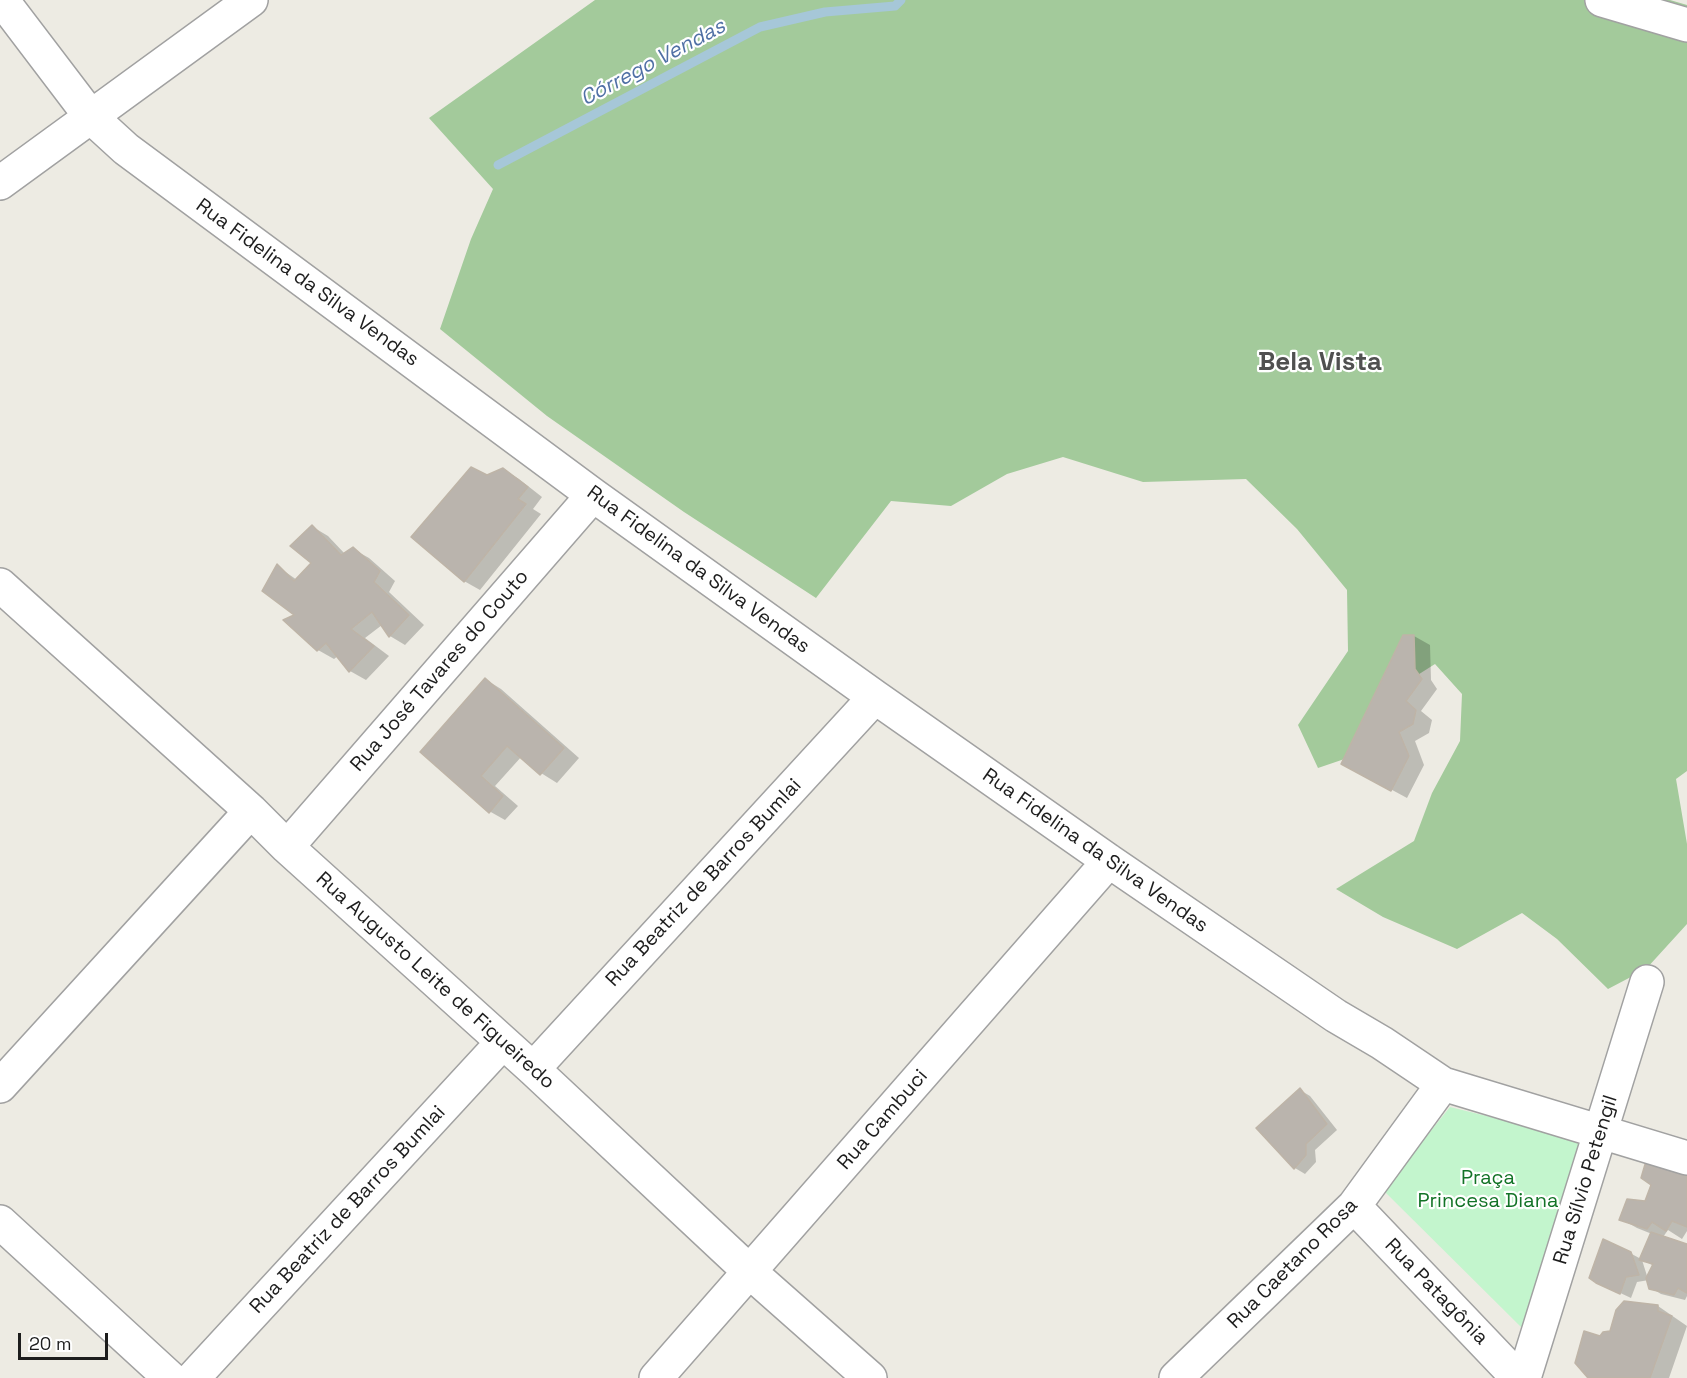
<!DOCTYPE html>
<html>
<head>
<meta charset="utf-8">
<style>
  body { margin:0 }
  #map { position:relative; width:1687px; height:1378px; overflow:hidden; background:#edebe3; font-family:"Space Grotesk",sans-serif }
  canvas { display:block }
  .scale { position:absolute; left:18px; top:1333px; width:90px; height:27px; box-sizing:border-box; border:3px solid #1d1d1d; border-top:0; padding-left:8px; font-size:18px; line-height:21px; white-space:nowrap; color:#1d1d1d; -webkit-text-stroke:4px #fff; paint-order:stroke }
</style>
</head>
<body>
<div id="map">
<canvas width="1687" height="1378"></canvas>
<div class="scale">20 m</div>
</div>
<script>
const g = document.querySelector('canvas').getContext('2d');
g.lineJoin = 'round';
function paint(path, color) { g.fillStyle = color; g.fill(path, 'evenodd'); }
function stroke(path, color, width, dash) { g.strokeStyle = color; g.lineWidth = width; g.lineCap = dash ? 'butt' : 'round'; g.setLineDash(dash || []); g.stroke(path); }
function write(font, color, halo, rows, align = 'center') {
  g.font = font + ' "Space Grotesk",sans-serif'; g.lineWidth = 4.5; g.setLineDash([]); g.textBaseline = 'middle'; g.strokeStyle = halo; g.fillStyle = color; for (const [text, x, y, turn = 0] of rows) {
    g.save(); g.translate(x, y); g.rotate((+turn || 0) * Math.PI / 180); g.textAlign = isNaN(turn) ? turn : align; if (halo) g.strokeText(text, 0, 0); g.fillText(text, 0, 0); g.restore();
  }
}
paint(new Path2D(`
  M595,0H1670L1687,5V771L1676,779L1687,844V924L1646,969L1608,989L1557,939L1522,913L1457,949L1383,917L1336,889L1414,841L1432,793L1460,741L1462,694L1435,664L1394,690L1365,752L1318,768L1298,725L1348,651L1347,590L1297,529L1246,479L1143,482L1063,457L1007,474L951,506L891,501L816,598L684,512L547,416L440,329L471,239L493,189L429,118Z`), '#a3ca9b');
paint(new Path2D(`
  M1450,1107L1580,1139L1523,1329L1383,1190Z`), '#c3f5cd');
paint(new Path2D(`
  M503,469L519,479L542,497L533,509L541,514L480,590L464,581L487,477Z
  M313,527L328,536L345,554L353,549L369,558L395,581L389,592L424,625L405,645L390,636L382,625L365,638L389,656L366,680L350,671L338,656L334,659L318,650L297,615L277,566L297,580L313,563Z
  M1414,636L1430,645L1431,680L1437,689L1421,711L1432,720L1429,733L1415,741L1424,765L1407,798L1359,772Z
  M485,679L501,689L579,758L557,783L541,773L522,756L495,786L518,806L505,820L489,811L422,752Z
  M1300,1090L1310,1096L1337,1130L1315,1150L1316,1162L1305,1174L1295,1168L1258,1128Z
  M1687,1178V1231L1682,1239L1668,1230L1663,1237L1687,1245V1296L1685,1300L1661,1294L1651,1288L1649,1280L1637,1282L1631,1298L1597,1282L1630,1253L1641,1259L1652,1234L1637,1228L1621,1219ZM1642,1260L1654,1266L1648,1279Z
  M1625,1303L1658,1306L1687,1326L1669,1378H1590L1600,1338L1611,1332Z`), '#0003');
stroke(new Path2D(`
  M498,165L760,27L825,12L895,6L901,0`), '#a6c7d8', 9);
const building = new Path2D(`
  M471,467L487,475L503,468L528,487L518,499L526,504L464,582L411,537Z
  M312,525L341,555L353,547L380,571L374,582L409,615L389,637L372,612L351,629L374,646L349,672L326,643L317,651L283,620L294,615L262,591L277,564L294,581L311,563L290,546Z
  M1403,635H1414L1415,669L1422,679L1406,701L1416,710L1413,724L1399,732L1409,756L1391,791L1341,764Z
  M485,678L564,748L540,775L507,746L481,776L503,796L489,813L420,752Z
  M1300,1088L1327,1124L1306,1144V1155L1294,1169L1256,1128Z
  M1646,1161L1687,1176V1227L1672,1221L1666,1231L1652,1222L1647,1229L1619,1220L1627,1199L1645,1201L1651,1185L1641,1178Z
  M1651,1232L1687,1244V1293L1678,1288L1674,1295L1649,1289L1646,1278L1653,1264L1639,1260Z
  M1603,1239L1631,1252L1639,1275L1626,1277L1620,1294L1596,1283L1589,1278Z
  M1624,1301L1658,1305V1311L1672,1316L1650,1378H1588L1575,1363L1584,1331L1600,1336L1603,1332L1610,1331L1616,1310Z`);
paint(building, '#bab4ad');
stroke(building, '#beb4a7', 1.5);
const minor = new Path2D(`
  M2,0L91,117L126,149L593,495L875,697L1109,861L1336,1016L1382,1043L1443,1084L1687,1158
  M1602,0L1687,25
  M0,183L251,0
  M0,585L251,811L287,847L533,1069L750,1272L870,1378
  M287,847L593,495
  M533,1069L875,697
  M0,1086L251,811
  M1354,1206L1518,1378
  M0,1222L170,1378
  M193,1378L503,1042
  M656,1378L1109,861
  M1176,1378L1354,1206L1443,1084
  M1524,1378L1647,982`);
stroke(minor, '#a1a1a1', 36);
stroke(minor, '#fff', 33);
write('20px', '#1d1d1d', '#fff', [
  ["Rua Fidelina da Silva Vendas",307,283,36],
  ["Rua Fidelina da Silva Vendas",698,570,36],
  ["Rua José Tavares do Couto",440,671,-49],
  ["Rua Fidelina da Silva Vendas",1095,851,35],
  ["Rua Beatriz de Barros Bumlai",704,883,-47],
  ["Rua Augusto Leite de Figueiredo",435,981,42],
  ["Rua Cambuci",883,1120,-49],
  ["Rua Sílvio Petengil",1586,1180,-73],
  ["Rua Beatriz de Barros Bumlai",348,1210,-47],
  ["Rua Caetano Rosa",1293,1264,-45],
  ["Rua Patagônia",1436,1292,46]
]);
write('20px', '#137327', '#fff', [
  ["Praça",1488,1179],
  ["Princesa Diana",1488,1202]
]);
write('italic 21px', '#5070a5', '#fff', [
  ["Córrego Vendas",653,63,-28]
]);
write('bold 26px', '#505050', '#fff', [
  ["Bela Vista",1320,363]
]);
</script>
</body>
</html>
